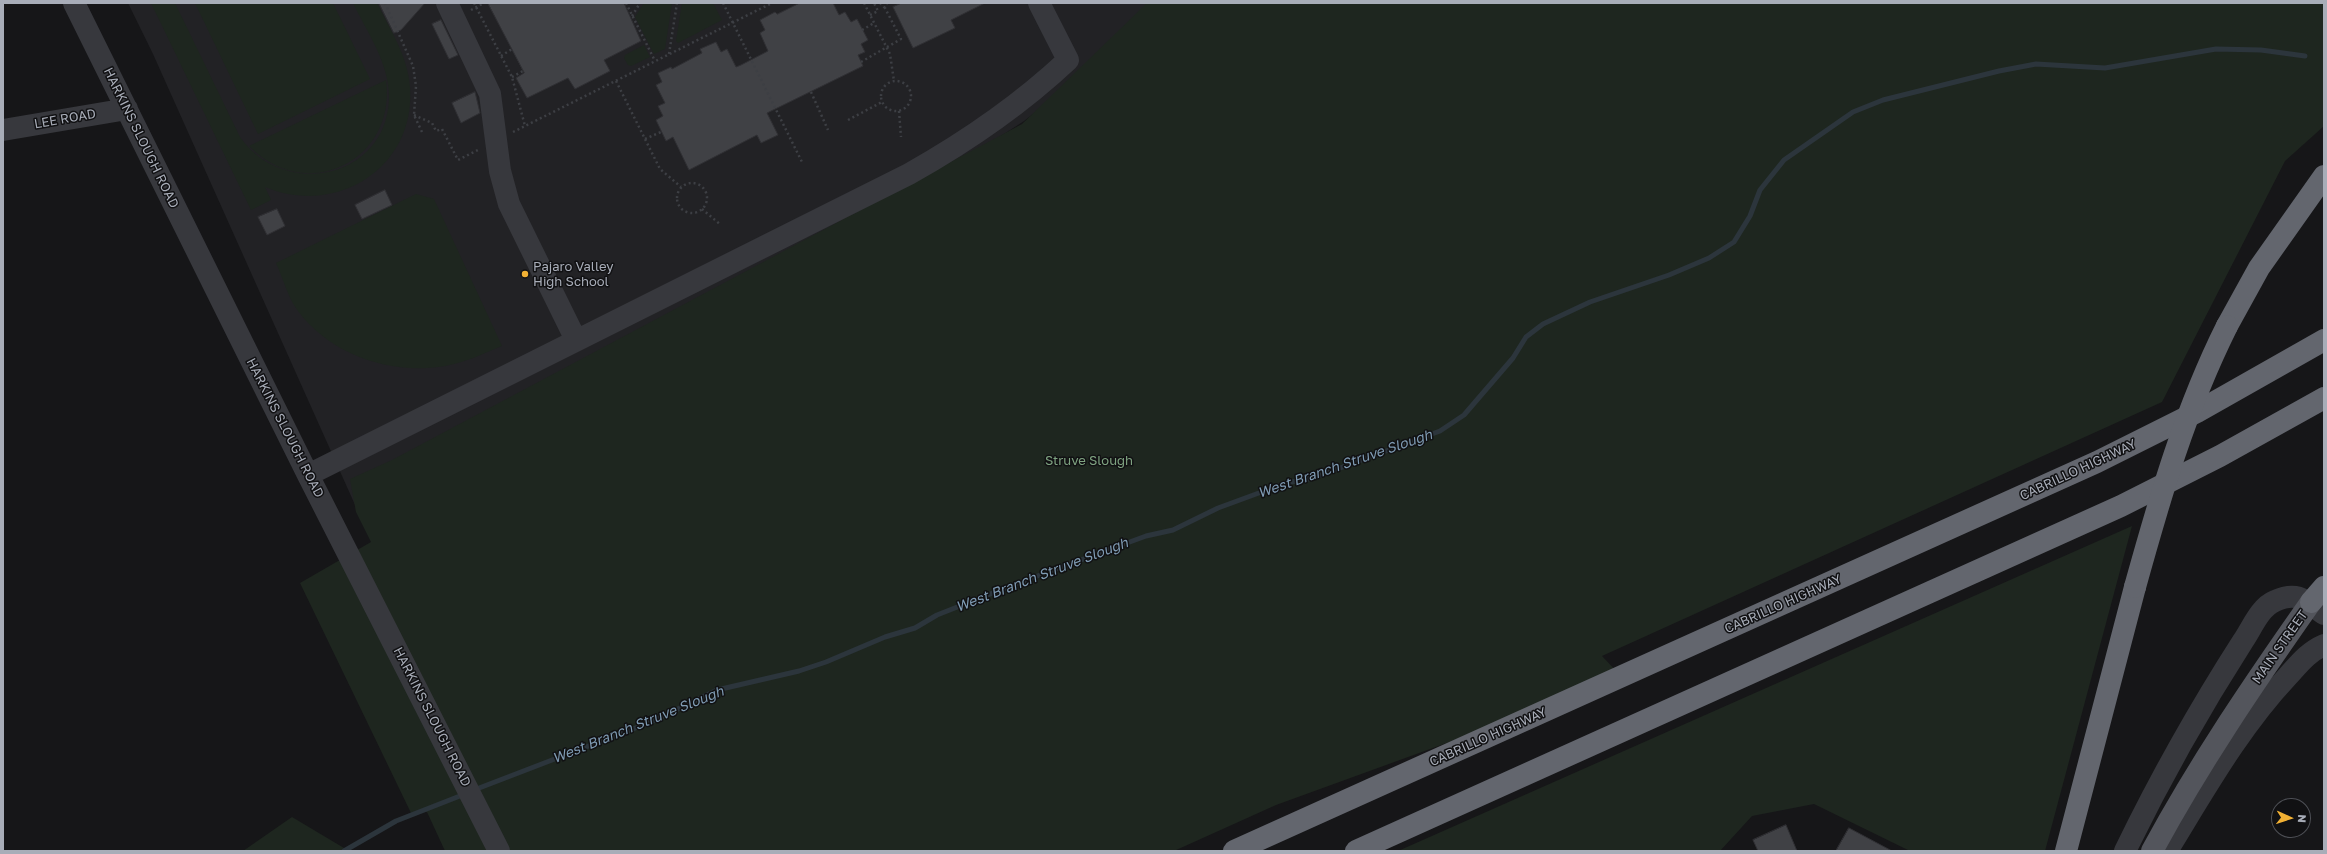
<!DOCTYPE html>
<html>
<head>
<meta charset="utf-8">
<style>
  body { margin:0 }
  #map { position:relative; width:2327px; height:854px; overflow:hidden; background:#161618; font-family:"Golos Text",sans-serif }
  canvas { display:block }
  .frame { position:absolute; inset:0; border:4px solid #a8adb8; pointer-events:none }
  .north { position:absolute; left:2271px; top:798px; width:40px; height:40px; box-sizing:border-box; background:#111113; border:1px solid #4d4f55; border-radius:50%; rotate:93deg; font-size:11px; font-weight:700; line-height:16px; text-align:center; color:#a8adb8 }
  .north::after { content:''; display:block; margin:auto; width:14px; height:18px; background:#f2b134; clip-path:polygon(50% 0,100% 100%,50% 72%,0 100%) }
</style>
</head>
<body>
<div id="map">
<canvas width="2327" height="854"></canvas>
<div class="frame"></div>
<div class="north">N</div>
</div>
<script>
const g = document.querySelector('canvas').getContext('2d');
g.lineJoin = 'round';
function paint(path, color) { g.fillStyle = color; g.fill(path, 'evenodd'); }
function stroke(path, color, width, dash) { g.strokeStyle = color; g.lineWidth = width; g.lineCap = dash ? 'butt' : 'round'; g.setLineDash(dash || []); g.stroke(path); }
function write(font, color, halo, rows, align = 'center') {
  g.font = font + ' "Golos Text",sans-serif'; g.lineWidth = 3; g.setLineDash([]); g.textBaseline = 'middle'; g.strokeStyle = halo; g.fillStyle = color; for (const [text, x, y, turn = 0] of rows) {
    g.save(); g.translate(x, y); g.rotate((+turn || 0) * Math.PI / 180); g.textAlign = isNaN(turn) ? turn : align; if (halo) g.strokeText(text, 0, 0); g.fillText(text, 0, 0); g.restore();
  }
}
paint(new Path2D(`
  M128,3H1151L1042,107L1024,121L373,545L153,54Z`), '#222225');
paint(new Path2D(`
  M151,3H175L240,137C285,201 389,178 389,96C389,63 367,32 353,3H377C390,29 408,57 410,87C416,168 336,217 265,187L271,200L251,210Z
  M195,3H333L370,79L258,134Z
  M644,3H672L665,49L654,54L635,17Z
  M682,3H713L722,20L678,43L676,41Z
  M1147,3H2324V126L2285,161L2162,402L1602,656L1620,675L1518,717L1276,805L1174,851H445L427,812L411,813L300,583L371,542L356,512L350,479L392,460L1022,124Z
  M644,45L650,57L631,66L628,65L624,58L625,55Z
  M386,80C397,161 306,205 249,146Z
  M416,194L434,199L502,346C487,352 471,360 454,364C398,378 332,357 298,311C288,298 283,278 276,263Z
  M2132,526L2045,851H1910L1814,804L1752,816L1720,851H1398Z
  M292,817L349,851H243Z`), '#1e261f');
stroke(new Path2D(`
  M474,790L651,722L717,690L799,671L826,662L885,637L915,628L937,615L1013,585L1146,536L1173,530L1218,508L1286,483L1313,478L1440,431L1464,415L1513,358L1526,337L1543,324L1590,302L1669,275L1709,258L1734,242L1750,216L1760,190L1784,160L1853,112L1883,100L1999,71L2036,64L2105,68L2216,49L2261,50L2305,56
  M344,851L396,821L465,794`), '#2c353c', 5);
const building = new Path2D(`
  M379,3H425L401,30L394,33Z
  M488,3H624L641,41L604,60L610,71L575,89L568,78L527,98L516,78L524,73Z
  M800,3H833L839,15L845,12L851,22L857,19L868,40L861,44L865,52L858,55L863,66L767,113L778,135L761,143L757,135L689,170L673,137L666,141L656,120L663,116L658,106L665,103L656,85L662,82L658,73L671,67L672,69L702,53L700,49L716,42L721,52L727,49L736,67L741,65L768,51L760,33L765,30L760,20L775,12L777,14Z
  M902,3H985L951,20L955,28L913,48L893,7Z
  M441,20L458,55L449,59L432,24Z
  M475,92L480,113L461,123L452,103Z
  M385,190L392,205L362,219L355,205Z
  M277,209L285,226L267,235L258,217Z
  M1786,825L1797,851H1758L1753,840Z
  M1849,828L1892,851H1836Z`);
paint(building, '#404145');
stroke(building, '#303034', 1);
stroke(new Path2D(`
  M385,3L413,66L416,86L414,115L422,132
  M474,3L512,77L525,126
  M626,3L655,61
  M723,3L802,162
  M864,3L890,54L894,81
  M880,3L885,8
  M471,10L484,3
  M870,15L878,11L874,3
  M632,16L640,3
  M862,30L874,23
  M669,54L677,3
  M501,56L512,49
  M861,62L901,39L885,8L887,3
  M512,77L523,71
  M616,81L660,169L681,187
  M881 96a15 15 0 1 1 30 0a15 15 0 1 1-30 0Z
  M811,92L828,130
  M899,111L901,137
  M414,115L432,123L436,131L442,129L458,160L478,150
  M848,120L882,102
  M513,132L772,3
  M645,139L661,132
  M677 198a15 15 0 1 1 30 0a15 15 0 1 1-30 0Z
  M702,209L721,225`), '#3d3f44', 2.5, [2, 3]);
stroke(new Path2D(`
  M74,3L308,475L499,851
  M447,3L490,94L500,171L509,204L576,340
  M3,130L127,109
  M308,475L909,174C966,142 1020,105 1068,60L1039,3
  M2125,851C2160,779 2200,708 2243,641C2252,628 2260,607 2275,601C2299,590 2307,602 2324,614
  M2167,851C2204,791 2239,728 2288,676C2299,664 2308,652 2324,645`), '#37383d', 22);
stroke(new Path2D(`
  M2152,851C2199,764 2254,683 2311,602`), '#53555c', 22);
stroke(new Path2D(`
  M2227,326L2259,268L2324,176
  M2311,602L2324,587
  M1234,851L2097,462L2197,412L2324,340
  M1356,851L2121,506L2220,456L2324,398
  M2066,851L2135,587`), '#63666e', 22);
stroke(new Path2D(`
  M2135,587C2160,497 2185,410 2227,326`), '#63666e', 22);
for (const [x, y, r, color] of [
  [525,274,4,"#f2b134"]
]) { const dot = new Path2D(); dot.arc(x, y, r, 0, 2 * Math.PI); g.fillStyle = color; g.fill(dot); stroke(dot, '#111113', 1.5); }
write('13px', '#a8adb8', '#111113', [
  ["LEE ROAD",65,119,-10],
  ["HARKINS SLOUGH ROAD",141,138,64],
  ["HARKINS SLOUGH ROAD",285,428,63],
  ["CABRILLO HIGHWAY",2078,470,-25],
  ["CABRILLO HIGHWAY",1783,604,-24],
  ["MAIN STREET",2280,647,-55],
  ["HARKINS SLOUGH ROAD",432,717,63],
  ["CABRILLO HIGHWAY",1488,737,-24]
]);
write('13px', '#a8adb8', '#111113', [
  ["Pajaro Valley",533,267],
  ["High School",533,282]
], 'left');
write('13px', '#7fa381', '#111113', [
  ["Struve Slough",1089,461]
]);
write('italic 14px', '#7f9bb3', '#111113', [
  ["West Branch Struve Slough",1345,464,-19],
  ["West Branch Struve Slough",1042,575,-21],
  ["West Branch Struve Slough",638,725,-22]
]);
</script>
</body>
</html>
